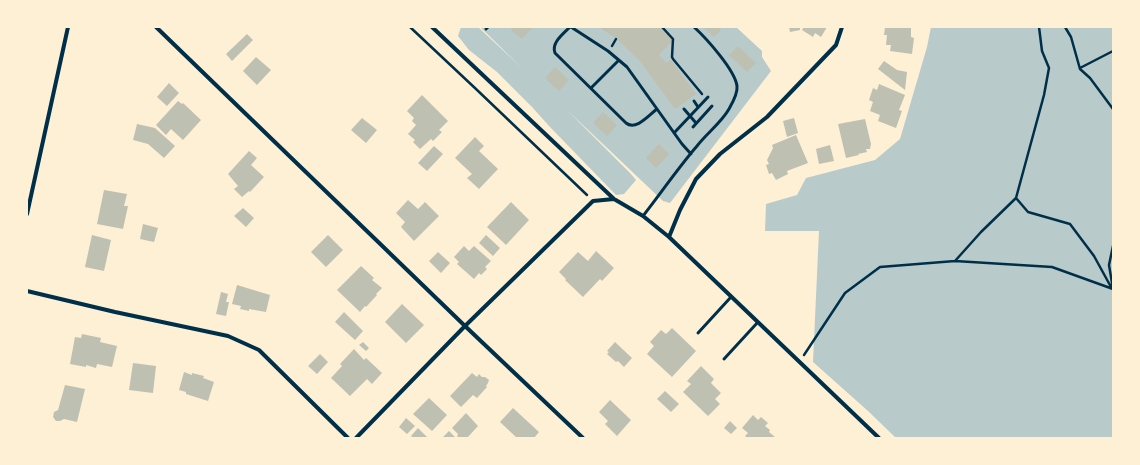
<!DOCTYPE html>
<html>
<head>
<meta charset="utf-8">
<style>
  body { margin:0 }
  #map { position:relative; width:1140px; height:465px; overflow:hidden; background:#fdf0d5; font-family:"Golos Text",sans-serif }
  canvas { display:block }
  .frame { position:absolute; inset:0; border:28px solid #fdf0d5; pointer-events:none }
</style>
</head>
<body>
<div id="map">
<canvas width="1140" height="465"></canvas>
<div class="frame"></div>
</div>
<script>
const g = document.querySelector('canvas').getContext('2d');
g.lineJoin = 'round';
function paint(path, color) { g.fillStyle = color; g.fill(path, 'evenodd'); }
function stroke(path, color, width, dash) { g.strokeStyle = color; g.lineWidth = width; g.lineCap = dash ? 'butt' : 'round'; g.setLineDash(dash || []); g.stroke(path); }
paint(new Path2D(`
  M461,27H478L522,68L480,27H736L762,51V57L771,71L670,203L663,201L567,110L630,173L636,180L624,194L616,195L550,127L532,107L497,72L469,50L458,36Z
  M931,27H1113V438H896L868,411L813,362L819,231H765L766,204L797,195L806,178L875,160L900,139L927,47Z`), '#b9caca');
paint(new Path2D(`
  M513,27H533L522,39L511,30Z
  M599,27H659L673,40L659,55L666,63L671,60L696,94L675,109L640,61L617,39Z
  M703,27H719L721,30L714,37Z
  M789,27H800V30L790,32Z
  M804,27H827L821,37L815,33L813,37L802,30Z
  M885,27H911V37L914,38L912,54L890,51L891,45H886L887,35H884Z
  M247,34L253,40L232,61L226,54Z
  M738,46L756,63L747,72L729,55Z
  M256,57L271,70L257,85L243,71Z
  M884,61L897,70L907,72L905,90L878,69Z
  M555,67L569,80L559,91L545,78Z
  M169,83L179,93L167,106L157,97Z
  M879,84L905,95L899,110L902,111L896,128L878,121L880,115L870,111L873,102L869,100L873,88L877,90Z
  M422,95L448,121L439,130L442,132L433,141L431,139L420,149L413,142L415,140L408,134L416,125L412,121L414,118L407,111Z
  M178,101L182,104L183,103L201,120L183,140L171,129L166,135L156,125Z
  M603,112L617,125L607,136L593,123Z
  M362,118L377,130L366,143L351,130Z
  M794,118L798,133L787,137L783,121Z
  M865,119L871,144L870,149H866L867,152L858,154L859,155L846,158L838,124Z
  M137,124L155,128L175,146L164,158L148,144L133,140Z
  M796,135L808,163L787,171L788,174L776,180L772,173L769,174L766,165L769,164L767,160L773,148L772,145Z
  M475,137L484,146L479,151L498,169L479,189L467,178L472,174L455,158Z
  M659,144L669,154L656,168L646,158Z
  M830,145L834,161L819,164L816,149Z
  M434,146L443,154L427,171L418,163Z
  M249,151L257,158L251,165L264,177L250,192L249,191L242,197L234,189L238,186L228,174Z
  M104,190L127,194L124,206H128L123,229L97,224Z
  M408,200L418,209L425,202L439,216L414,241L401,227L405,222L396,213Z
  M511,202L529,220L506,245L487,227Z
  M243,208L254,218L246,227L234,216Z
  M143,224L158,228L154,242L140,239Z
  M92,235L111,240L104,271L85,267Z
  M328,235L343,250L326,267L311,252Z
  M486,235L500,248L493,256L479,243Z
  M464,246L469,251L474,246L491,261L485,267L487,269L481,275L479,273L474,279L457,264L459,262L454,257Z
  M596,251L614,268L602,281L600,279L583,297L565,280L566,279L559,272L578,252L588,261Z
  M438,252L450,263L441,273L429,261Z
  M361,266L374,278L372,280L382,288L376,294L377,295L366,307L365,306L360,312L337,290Z
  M237,285L270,295L266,312L249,309V311L240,309L241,306L232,304Z
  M221,292L228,294L226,302H229L226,316L216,314Z
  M402,304L424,325L406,343L385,322Z
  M344,312L363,331L355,340L335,322Z
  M672,328L696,351L672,377L647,354L654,346L650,342L661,330L666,334Z
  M82,334L101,338L100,342L117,346L112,367L97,364L96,368L86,365V367L70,364L75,337L81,338Z
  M363,342L369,348L366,351L359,345Z
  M615,342L632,358L624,367L618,361L616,362L607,354L609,352L607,351Z
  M354,349L364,360L366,358L382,373L372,384L367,379L350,396L331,378L342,366L340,364Z
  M320,354L328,362L317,374L308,366Z
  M133,363L156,366L153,393L129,390Z
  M701,366L714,379L711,383L721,393L715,399L720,404L708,416L683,392L691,384L687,381Z
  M184,372L192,375V373L204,376L203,378L214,382L208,401L186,394V392L179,390Z
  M472,373L477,377L479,374L482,377H485L489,380L488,383L486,386L487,387L477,398L473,395L461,407L450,396Z
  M65,385L85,389L77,422L64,419L60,421H56L53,417L54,412L58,410Z
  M665,391L679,404L671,412L657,399Z
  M429,398L447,415L432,431L413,414Z
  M610,400L631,420L617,436L605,424L608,421L599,412Z
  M513,408L539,432L534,438H517L500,422Z
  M466,413L478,426L467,438H459L457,436L458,434L452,428Z
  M753,415L758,420L761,417L768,423L765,426L770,430L769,432L775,437L774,438H747L745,436L748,433L742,428Z
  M406,418L415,426L407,434L399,427Z
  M730,421L737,428L731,434L724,428Z
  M418,428L428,438H413L411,436Z
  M449,431L456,438H442Z`), '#bec0b2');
stroke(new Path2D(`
  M410,27L476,89L587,195
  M662,27L673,39L672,57L673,59L702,94
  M1065,27L1071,37L1080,69L1090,78L1113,109
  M612,46L616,39
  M1080,68L1113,51
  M1016,198L1028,212L1070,224L1094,256L1111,287
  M955,261L981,232L1016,198L1044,95L1049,68L1042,51L1039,27
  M804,355L845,293L880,267L955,261L1052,267L1113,289L1109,265L1113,246`), '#003049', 2.5);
stroke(new Path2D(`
  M570,27C563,34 551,43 555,53L626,123C636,131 649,115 657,109
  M571,27L608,51L627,67L682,144L691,154
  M486,29L488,27
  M591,88L619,60
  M694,101L698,107
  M684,109L696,123
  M693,127L712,106
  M674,133L708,97
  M643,216C661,193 678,168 697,146C707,133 721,123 729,109C733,102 738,93 737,86C735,70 706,38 694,27
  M698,333L731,297
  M724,359L758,322`), '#003049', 3);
stroke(new Path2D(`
  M156,27L465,326L583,438
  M432,27L614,199L643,216L669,237L879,438
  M27,214L68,27
  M669,237L680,210L696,179L720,154L767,117L836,45L842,27
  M27,291L115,312L228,336L259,350L348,438
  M356,438L465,326L593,201L614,199`), '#003049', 4);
</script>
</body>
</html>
